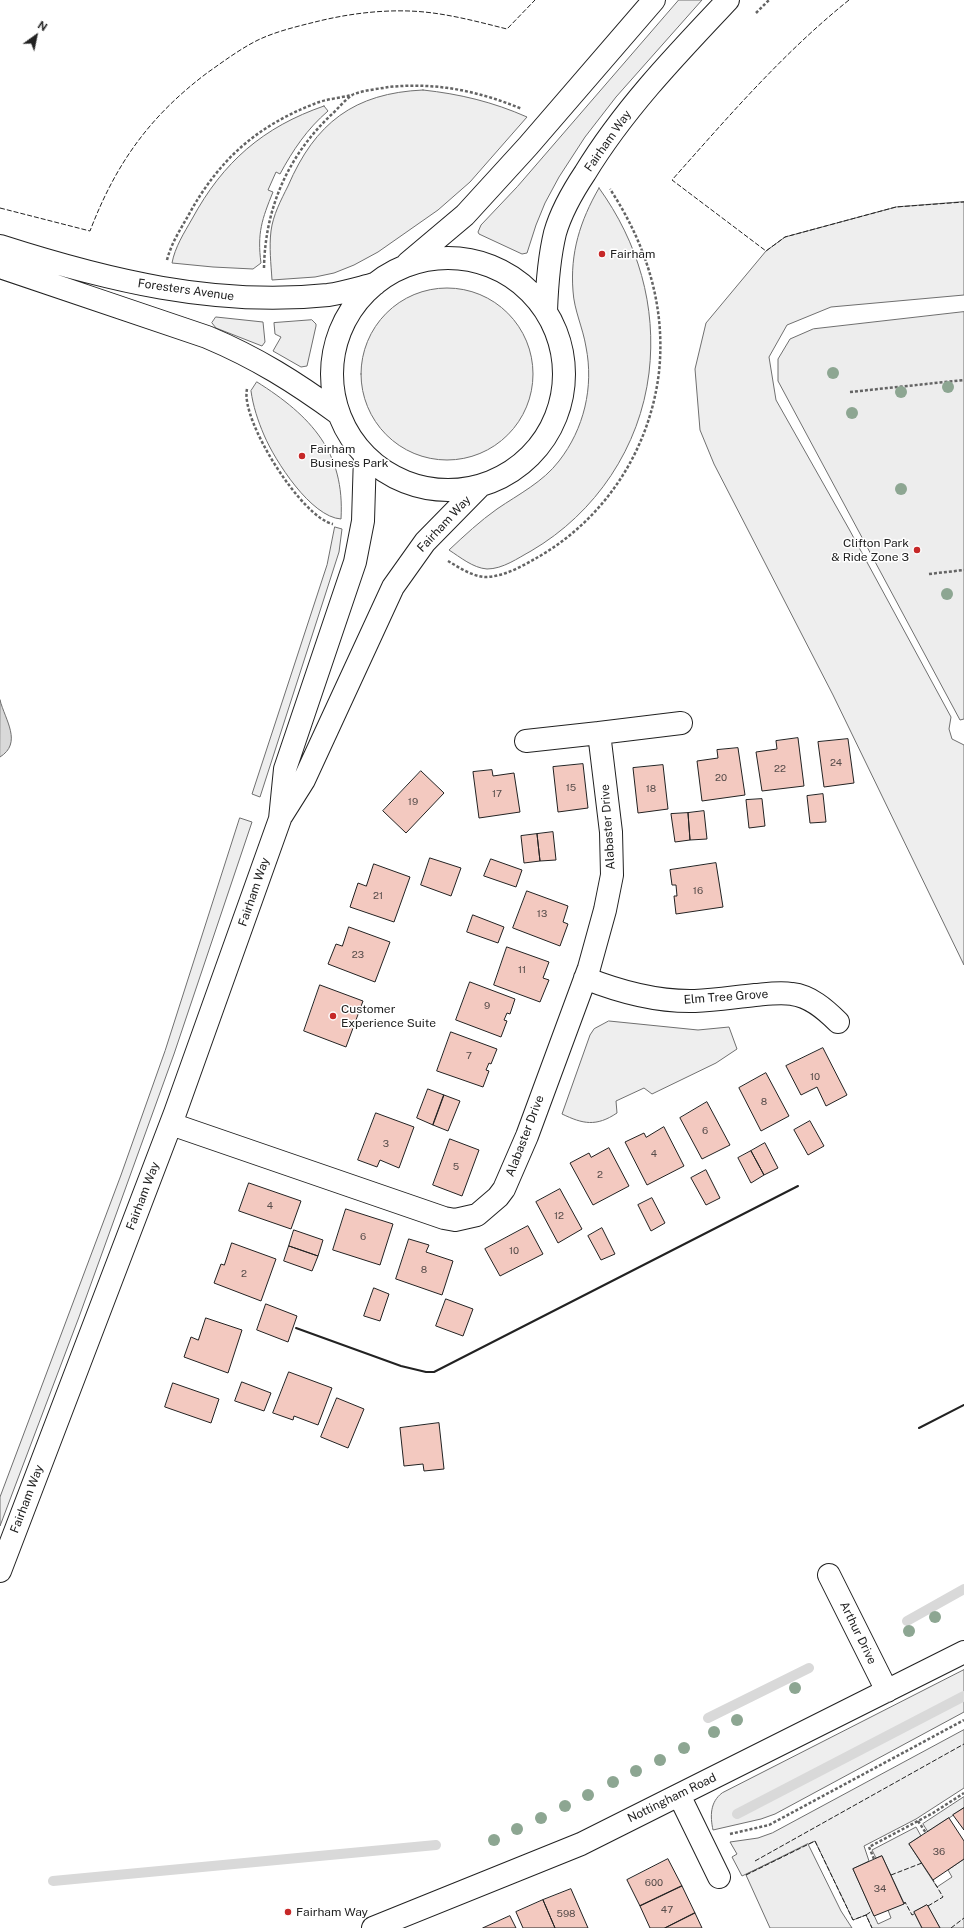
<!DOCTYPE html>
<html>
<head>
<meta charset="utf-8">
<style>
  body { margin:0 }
  #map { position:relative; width:964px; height:1928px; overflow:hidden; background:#fff; font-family:"Public Sans",sans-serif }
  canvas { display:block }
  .north { position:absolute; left:16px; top:16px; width:40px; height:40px; -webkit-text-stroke:3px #fff; paint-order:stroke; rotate:33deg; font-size:11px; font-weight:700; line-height:16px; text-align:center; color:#222 }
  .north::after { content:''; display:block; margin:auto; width:14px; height:18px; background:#222; clip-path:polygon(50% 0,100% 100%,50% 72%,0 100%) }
</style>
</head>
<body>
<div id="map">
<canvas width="964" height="1928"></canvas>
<div class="north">N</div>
</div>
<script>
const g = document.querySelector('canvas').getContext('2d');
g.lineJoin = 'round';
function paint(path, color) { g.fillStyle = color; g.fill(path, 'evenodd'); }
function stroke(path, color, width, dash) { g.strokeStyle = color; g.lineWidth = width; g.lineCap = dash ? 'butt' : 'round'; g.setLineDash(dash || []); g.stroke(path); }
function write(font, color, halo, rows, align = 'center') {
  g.font = font + ' "Public Sans",sans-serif'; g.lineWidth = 3; g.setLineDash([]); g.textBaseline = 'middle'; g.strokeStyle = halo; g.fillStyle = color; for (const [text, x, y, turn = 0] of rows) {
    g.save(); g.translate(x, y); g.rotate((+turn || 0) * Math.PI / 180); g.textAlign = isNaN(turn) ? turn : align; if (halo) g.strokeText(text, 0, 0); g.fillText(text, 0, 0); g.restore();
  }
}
const green = new Path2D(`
  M679,0H702L616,97L585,137L559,177L545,203L536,225L527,253L522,254L479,234L478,232L481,225L517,187Z
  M423,90C460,94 493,102 527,117L470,182L438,210L378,252L354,265L334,273L315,277L272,280C271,264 269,247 271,231C273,215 281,200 288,186C315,123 354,93 423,90Z
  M324,106L328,111C307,129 293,150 280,174L276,172L268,190L273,192C262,219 257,233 261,263L253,269L213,267L172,263C175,247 184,233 192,219C223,162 263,127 324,106Z
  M599,188C638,242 657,306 649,373C640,447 596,513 531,551C518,558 503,569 487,569C473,568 460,557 449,550C465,535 480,521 497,509C519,494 543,482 559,461C584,429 594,387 586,347C583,328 574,310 573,291C570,253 580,221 599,188Z
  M964,202V295L831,307L787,325L769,357L776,400L849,529L951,717L949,729L952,739L964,745V965L833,695L714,464L700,430L695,369L706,323L766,251L785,237L896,207Z
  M361 374a86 86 0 1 1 172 0a86 86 0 1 1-172 0Z
  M216,317L263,322L265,342L262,346L216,328L212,323Z
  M312,320L316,324V326L307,366L301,367L273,351L281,337L275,334L274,323Z
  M257,382C311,416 345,452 341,519C311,517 275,461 264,435C258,421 253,406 251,391Z
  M335,527L342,529L339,552L260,797L252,794L327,565Z
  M240,818L252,822L174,1054L79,1317L0,1526V1497L121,1175L165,1051Z
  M609,1021L698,1030L729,1027L737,1049L716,1063L652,1094L644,1088L616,1101L617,1113C596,1127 583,1124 562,1114L590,1035L594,1029Z
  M964,1670V1712L775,1814L761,1819L713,1830C710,1816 710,1802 722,1793Z
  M964,1730V1788L916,1819L864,1846L869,1861L853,1869L878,1924L891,1918L888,1910L904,1903L882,1856L876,1858L872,1850L916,1827L921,1836L909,1844L937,1887L952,1877L948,1870L964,1859V1928H940L927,1905L914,1912L922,1928H872L866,1915L853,1920L815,1841L742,1876L732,1857L737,1854L730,1842L758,1838L772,1833Z
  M964,1797V1808L928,1832L923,1824Z`);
paint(green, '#eee');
stroke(green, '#6f6f6f', 1);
const parking = new Path2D(`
  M964,312V719L960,720L778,381V359L790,339L813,329Z
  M808,1844L841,1911L852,1928H770L746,1875Z`);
paint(parking, '#ededed');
stroke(parking, '#6f6f6f', 1);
const water = new Path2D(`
  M0,700C5,720 23,743 0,757Z`);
paint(water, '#d9d9d9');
stroke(water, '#6f6f6f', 1);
stroke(new Path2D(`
  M907,1621L964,1589
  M708,1718L809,1668
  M737,1814L964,1696
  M53,1881L436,1845`), '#d9d9d9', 10);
const building = new Path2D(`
  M798,738L804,786L762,791L756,752L777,749L776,741Z
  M848,739L854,783L824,787L818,742Z
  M738,748L745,795L702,801L697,761L718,758L717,750Z
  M583,764L588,808L558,812L553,767Z
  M663,765L668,809L638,813L633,768Z
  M492,770L493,776L514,773L520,812L479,818L473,772Z
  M421,771L444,793L406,833L383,811Z
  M823,794L826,822L810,823L807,796Z
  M762,799L765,826L749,828L746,800Z
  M704,811L707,839L690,840L688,813Z
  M688,813L690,840L675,842L671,814Z
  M553,832L556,860L540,861L537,834Z
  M537,834L540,861L524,863L521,836Z
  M430,858L461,868L451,896L421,885Z
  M491,859L522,870L516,887L484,876Z
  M716,863L723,907L676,914L674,896H677L676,885H672L670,870Z
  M374,864L410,877L394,922L350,907L358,883L366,886Z
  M527,891L568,906L563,922L568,924L560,946L513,928Z
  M473,915L504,927L498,943L467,932Z
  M349,927L390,942L375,982L328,964L336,944L342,946Z
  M507,947L549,962L543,978L549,980L540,1002L494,985Z
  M470,982L515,999L510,1014L507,1013L504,1020L507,1021L501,1037L456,1020Z
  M320,985L363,1001L346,1047L304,1031Z
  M451,1032L497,1049L491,1064L489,1063L486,1070L489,1071L483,1087L437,1071Z
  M823,1048L847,1095L826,1106L817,1087L801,1095L786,1066Z
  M766,1073L789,1116L761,1131L739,1088Z
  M428,1089L444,1095L433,1125L417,1118Z
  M444,1095L460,1101L448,1131L433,1125Z
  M707,1102L730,1145L702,1159L680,1118Z
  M376,1113L414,1127L399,1168L380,1160L377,1167L358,1160Z
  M810,1121L824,1146L808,1155L794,1130Z
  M664,1127L684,1166L647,1185L625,1142L644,1133L646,1137Z
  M450,1139L479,1150L462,1196L433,1185Z
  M765,1143L778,1168L764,1175L751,1151Z
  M609,1148L629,1186L593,1205L570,1163L589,1153L591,1157Z
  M751,1151L764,1175L751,1183L738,1158Z
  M706,1170L720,1198L706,1205L691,1178Z
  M249,1183L301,1201L291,1229L239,1211Z
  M560,1189L582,1229L558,1243L536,1202Z
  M652,1198L665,1223L651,1231L638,1205Z
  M346,1209L393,1224L380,1265L333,1250Z
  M528,1226L543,1254L500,1276L485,1249Z
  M602,1228L615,1254L601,1260L588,1236Z
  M294,1230L323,1240L318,1256L289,1246Z
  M409,1239L429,1245L426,1252L453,1261L442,1295L396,1279Z
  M232,1243L276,1259L261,1301L214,1283L221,1264L224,1265Z
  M289,1246L318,1256L312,1271L284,1261Z
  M374,1288L389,1294L380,1321L364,1316Z
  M446,1299L473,1309L463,1336L436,1326Z
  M266,1304L297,1316L288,1342L257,1330Z
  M206,1318L242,1330L228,1373L184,1357L191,1337L198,1340Z
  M289,1372L332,1388L318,1425L294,1416L293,1420L273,1413Z
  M242,1382L271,1393L264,1411L235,1401Z
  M173,1383L219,1399L211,1423L165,1407Z
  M337,1398L364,1409L348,1448L321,1437Z
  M439,1423L444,1469L424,1471L423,1464L404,1466L400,1428Z
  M964,1808V1830L953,1815Z
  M949,1818L964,1841V1859L933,1880L909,1844Z
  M882,1856L904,1904L874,1916L853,1869Z
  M668,1859L682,1886L640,1906L627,1880Z
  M682,1886L695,1913L665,1928H650L640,1906Z
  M571,1889L588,1928H555L543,1900Z
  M543,1900L555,1928H523L516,1912Z
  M927,1905L928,1906L940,1928H922L914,1912Z
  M695,1913L702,1928H665Z
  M510,1916L516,1928H483Z`);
paint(building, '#f3c9c0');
stroke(building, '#222', 1);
const minor = new Path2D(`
  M0,246C106,280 215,307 328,295C343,293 359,288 375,284
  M332 374a116 116 0 1 1 232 0a116 116 0 1 1-232 0Z
  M408,263L465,215L528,146L654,0
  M0,267L207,337C257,358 295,382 339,414
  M546,311C547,285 549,258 555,233C561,212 573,191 585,173C624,109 676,55 728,0
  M599,733L681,723
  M282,815L304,780L393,587L425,542L480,486
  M585,978C620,992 657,1002 695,1001C715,1000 735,997 755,995C767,994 780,992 792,994C810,996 825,1009 838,1022
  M171,1124L444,1218L455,1220L477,1215L498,1197L504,1189L527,1136L589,968L605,910L612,875L611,832L599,733L526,741
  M0,1571L175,1113L280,819L285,769L355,562L363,521L365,455
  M829,1575L887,1691
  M679,1795L719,1877
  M373,1928L581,1844L964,1652`);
stroke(minor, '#222', 24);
stroke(new Path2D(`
  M756,13L769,0
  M167,260C171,244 180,230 188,216C218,161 255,127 314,104C325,99 340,98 352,95
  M264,268C265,208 288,156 331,115C338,109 346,98 354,94C365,90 378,89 389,87C435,82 479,91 522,109
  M247,389C240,420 302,518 333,524
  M850,392L964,380
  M448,561C460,568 473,577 487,577C506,576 524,565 540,556C606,517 650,449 659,372C666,306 646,244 610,189
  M929,574L964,570
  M918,1821L926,1833
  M730,1834L769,1825L964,1720
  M874,1859L869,1847L933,1813L964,1793`), '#646464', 2.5, [3, 2]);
stroke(minor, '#fff', 22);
stroke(new Path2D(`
  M849,0C783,53 728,117 672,180L766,251L785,237L896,207L964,202
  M0,208L90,231C116,163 150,116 207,73C224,61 240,49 258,40C277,31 299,26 319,21C348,14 379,10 409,11C442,12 475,21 507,29L535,0
  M755,1861L964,1744
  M746,1875L815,1841L853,1920L866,1915L872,1928
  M891,1875L922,1863
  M904,1904L905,1902L912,1915L914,1914
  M928,1906L943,1897L933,1880
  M866,1915L872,1911
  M951,1928L964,1918`), '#222', 1, [5, 2]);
stroke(new Path2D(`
  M296,1328L401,1366L426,1372H434L798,1186
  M919,1428L964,1405`), '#222', 2);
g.fillStyle = '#8da692';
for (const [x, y] of [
  [833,373],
  [948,387],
  [901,392],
  [852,413],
  [901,489],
  [947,594],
  [935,1617],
  [909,1631],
  [795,1688],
  [737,1720],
  [714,1732],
  [684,1748],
  [660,1760],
  [636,1771],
  [613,1782],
  [588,1795],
  [565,1806],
  [541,1818],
  [517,1829],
  [494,1840]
]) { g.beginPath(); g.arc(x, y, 6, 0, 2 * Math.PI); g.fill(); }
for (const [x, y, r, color] of [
  [602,254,4,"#c62828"],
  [302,456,4,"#c62828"],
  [917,550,4,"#c62828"],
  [333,1016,4,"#c62828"],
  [288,1912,4,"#c62828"]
]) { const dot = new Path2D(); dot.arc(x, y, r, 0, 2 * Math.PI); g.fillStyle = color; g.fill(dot); stroke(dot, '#fff', 1.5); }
write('10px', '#564c4a', null, [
  ["24",836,763],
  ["22",780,769],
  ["20",721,778],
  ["15",571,788],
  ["18",651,789],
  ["17",497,794],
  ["19",413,802],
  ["16",698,891],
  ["21",378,896],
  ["13",542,914],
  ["23",358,955],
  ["11",522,970],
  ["9",487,1006],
  ["7",469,1056],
  ["10",815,1077],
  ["8",764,1102],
  ["6",705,1131],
  ["3",386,1144],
  ["4",654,1154],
  ["5",456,1167],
  ["2",600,1175],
  ["4",270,1206],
  ["12",559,1216],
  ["6",363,1237],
  ["10",514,1251],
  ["8",424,1270],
  ["2",244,1274],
  ["36",939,1852],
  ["600",654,1883],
  ["34",880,1889],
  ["47",667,1910],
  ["598",566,1914]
]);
write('12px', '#222', '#fff', [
  ["Fairham Way",608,141,-55],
  ["Foresters Avenue",186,290,8],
  ["Fairham Way",444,524,-47],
  ["Alabaster Drive",608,827,-94],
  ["Fairham Way",254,892,-71],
  ["Elm Tree Grove",726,997,-4],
  ["Alabaster Drive",525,1136,-69],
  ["Fairham Way",143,1196,-69],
  ["Fairham Way",27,1499,-69],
  ["Arthur Drive",858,1633,64],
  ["Nottingham Road",672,1798,-26]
]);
write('12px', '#222', '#fff', [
  ["Fairham",610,254],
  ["Fairham",310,449],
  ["Business Park",310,463],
  ["Clifton Park",909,543,"right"],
  ["& Ride Zone 3",909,557,"right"],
  ["Customer",341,1009],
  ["Experience Suite",341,1023],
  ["Fairham Way",296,1912]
], 'left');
</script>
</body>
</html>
